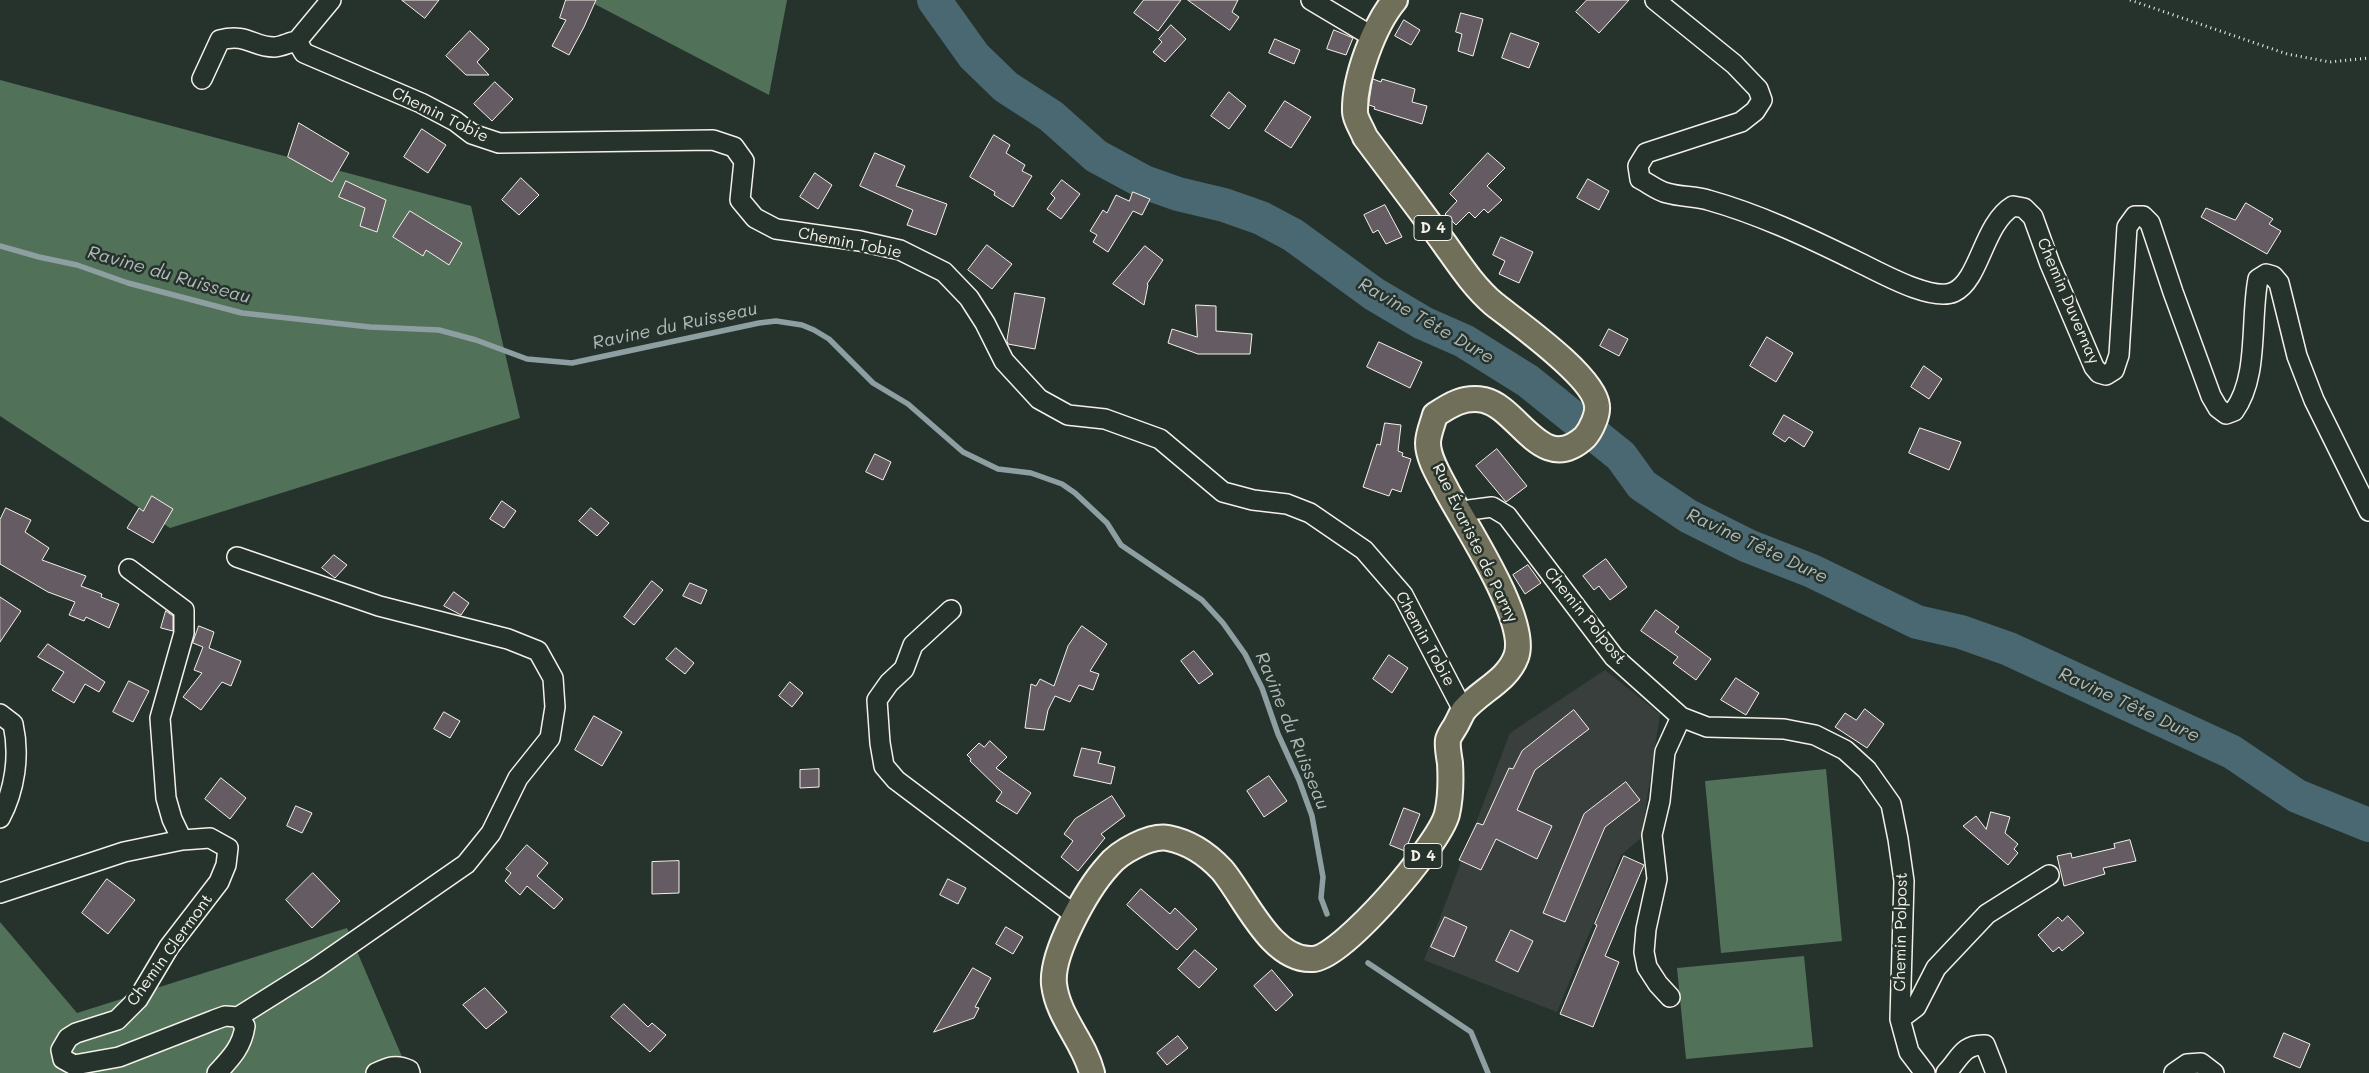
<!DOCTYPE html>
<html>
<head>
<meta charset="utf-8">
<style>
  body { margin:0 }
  canvas { display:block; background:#26332d }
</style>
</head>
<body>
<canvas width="2369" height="1073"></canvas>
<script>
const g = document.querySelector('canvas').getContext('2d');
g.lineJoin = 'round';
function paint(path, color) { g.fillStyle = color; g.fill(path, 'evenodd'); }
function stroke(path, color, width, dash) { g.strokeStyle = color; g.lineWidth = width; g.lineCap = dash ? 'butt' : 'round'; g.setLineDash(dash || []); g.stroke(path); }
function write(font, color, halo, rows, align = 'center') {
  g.font = font + ' Mali,sans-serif'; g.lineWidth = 5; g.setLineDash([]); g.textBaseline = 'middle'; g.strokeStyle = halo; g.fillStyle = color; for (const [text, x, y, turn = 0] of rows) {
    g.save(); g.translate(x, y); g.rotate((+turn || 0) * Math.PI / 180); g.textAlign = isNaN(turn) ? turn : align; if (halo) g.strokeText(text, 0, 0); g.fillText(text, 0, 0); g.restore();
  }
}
paint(new Path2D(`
  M1605,670L1660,714L1641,838L1621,855L1557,1012L1424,960L1510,733Z`), '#393f3d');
paint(new Path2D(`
  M587,0H787L769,95Z
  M0,80L471,206L520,418L170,528L0,416Z
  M1826,769L1842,941L1721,953L1705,781Z
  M0,922L77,1013L347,928L409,1073H0Z
  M1804,956L1813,1047L1686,1059L1677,968Z`), '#527159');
stroke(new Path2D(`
  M0,246L39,257L77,265L128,283L242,313L370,327L439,330L476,340L527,359L572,363L759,323L776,321L802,325L814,330L829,339L873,383L908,404L963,452L998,469L1031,473L1062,484L1075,493L1107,523L1121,545L1202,600L1223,623L1245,654L1262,688L1278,734L1299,780L1312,816L1323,877L1321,898L1327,914
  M1368,963L1471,1032L1488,1073`), '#8e9fa1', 5.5);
stroke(new Path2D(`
  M934,0L974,56L1006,87L1051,116L1096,156L1144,182L1178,194L1224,205L1261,218L1293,235L1374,294L1423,323L1464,341L1528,381L1621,456L1642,485L1688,516L1748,546L1812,571L1917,622L1961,632L2009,649L2232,752L2297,796L2369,825`), '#4a6871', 34);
const building = new Path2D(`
  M402,0H439L425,18Z
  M566,0H596L584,27L569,55L552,46L566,20L560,18Z
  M1144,0H1181L1158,31L1134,13Z
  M1188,0H1238L1232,12L1239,17L1230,30Z
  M1587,0H1629L1599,33L1576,12Z
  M1461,13L1483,19L1473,56L1458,51L1462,34L1456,32Z
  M1404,20L1420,30L1411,45L1395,36Z
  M1171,25L1186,39L1165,62L1153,52L1162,42L1159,39Z
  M1334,30L1353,38L1346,55L1327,49Z
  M470,31L489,49L477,62L489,75H466L446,56Z
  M1511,33L1539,43L1529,68L1502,58Z
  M1275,39L1300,50L1294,64L1269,53Z
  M1373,79L1381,82L1382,79L1415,89L1412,102L1427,106L1422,124L1374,109L1375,107L1369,105Z
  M495,82L513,99L492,121L474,104Z
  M1229,92L1246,106L1229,129L1211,116Z
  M1285,101L1311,117L1291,148L1265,131Z
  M299,123L349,153L332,182L288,157Z
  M422,129L446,145L428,173L404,157Z
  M994,135L1010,145L1006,153L1025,165L1022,171L1032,176L1013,207L994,195L995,192L970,177Z
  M875,153L905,166L896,186L947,204L936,235L907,225L913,210L860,186Z
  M1488,153L1505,168L1487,186L1502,200L1488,213L1484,209L1475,218L1469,212L1456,225L1445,214L1457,201L1450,194Z
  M815,173L832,185L818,209L800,197Z
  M521,178L539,195L519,215L502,200Z
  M1588,179L1609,191L1599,210L1577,198Z
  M1062,180L1080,194L1061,219L1047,209L1055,198L1051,194Z
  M346,181L386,200L377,232L360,226L365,208L339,197Z
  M1133,192L1150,199L1142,215L1133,211L1108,252L1093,242L1097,235L1090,231L1103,210L1107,213L1116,195L1129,201Z
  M2246,203L2273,219L2269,224L2281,231L2267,254L2201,217L2206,208L2235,220Z
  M1385,205L1402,237L1386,244L1378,230L1373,233L1364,215Z
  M410,211L462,243L449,265L426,250L423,256L393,237Z
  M1501,237L1533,252L1519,283L1499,274L1505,261L1493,255Z
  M987,245L1012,264L992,289L968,270Z
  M1145,246L1163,260L1147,284L1148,285L1144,305L1113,284Z
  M1015,293L1045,298L1035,349L1008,344L1007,341Z
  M1196,305L1216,306V331L1252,334L1250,354H1198L1168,343L1172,329L1197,337Z
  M1609,329L1628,339L1619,356L1600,346Z
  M1767,337L1793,353L1776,382L1750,366Z
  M1379,342L1422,362L1410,388L1367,367Z
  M1924,366L1942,379L1929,399L1911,387Z
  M1784,415L1813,432L1804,447L1789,437L1785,442L1773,434Z
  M1385,423L1401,425L1398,451L1403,453L1402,456L1411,459L1401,492L1392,489L1389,496L1363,487L1377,444L1380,445Z
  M1920,428L1961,442L1949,470L1909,453Z
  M1497,449L1527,486L1506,502L1476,466Z
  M875,454L891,462L883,480L866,472Z
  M152,496L173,509L153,543L127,528L139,508L143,511Z
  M502,501L516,511L504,528L490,519Z
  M6,508L31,520L25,532L49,548L42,560L86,576L81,586L102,594L101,597L119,604L109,628L86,617L84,621L69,615L75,602L48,592L0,564V520Z
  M591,508L609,523L597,536L579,521Z
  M334,555L347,565L335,578L322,568Z
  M1606,559L1627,587L1610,600L1599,586L1594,590L1583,576Z
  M1528,565L1541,583L1525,594L1513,575Z
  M652,581L663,590L634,625L624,617Z
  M690,583L707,590L701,604L683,596Z
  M454,592L469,603L461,615L444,606Z
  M0,597L21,611L0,642Z
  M1656,610L1679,627L1675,632L1711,659L1696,680L1673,663L1678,657L1641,631Z
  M166,611L173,616V631L161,628Z
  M199,626L214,632L209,648L241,661L231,686L222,682L201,710L183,697L202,673L194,670L203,647L193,643Z
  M1082,626L1107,644L1090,671L1099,674L1093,690L1079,685L1070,702L1055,696L1048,710L1044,730L1025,728L1031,684L1036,686L1040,679L1054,686L1068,646Z
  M48,644L105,682L99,692L85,684L74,703L52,690L64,672L38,657Z
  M676,648L694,663L685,674L666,659Z
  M1194,651L1213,674L1199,684L1181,661Z
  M1389,655L1408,668L1392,693L1373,679Z
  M1736,678L1759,693L1746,715L1721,700Z
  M129,681L149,691L133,722L113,712Z
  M790,682L803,693L792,707L779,696Z
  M1865,709L1884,724L1867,748L1835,727L1845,713L1856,720Z
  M1574,710L1589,729L1535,770L1517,810L1552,826L1537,859L1496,839L1481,870L1459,860L1477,823L1483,825L1509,768L1513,769L1522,751Z
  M444,712L460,721L450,738L434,729Z
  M594,716L622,732L602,766L575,750Z
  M990,741L1007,757L996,768L1031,793L1017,814L996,801L1002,792L970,761L971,759L967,755L979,743L984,747Z
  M1082,748L1101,752L1098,763L1115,767L1111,784L1074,776Z
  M819,769V787L800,788V770Z
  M1269,776L1287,801L1264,817L1247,791Z
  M221,778L246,798L230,819L205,799Z
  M1626,782L1640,800L1605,827L1565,922L1543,913L1584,814Z
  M1112,796L1125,816L1101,834L1105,838L1078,871L1061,857L1073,841L1064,834L1075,819Z
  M296,806L312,813L302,833L287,826Z
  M1404,808L1420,814L1405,851L1390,845Z
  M1991,812L2010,817L2005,833L2018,844L2014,849L2018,853L2008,865L1963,826L1976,816L1986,829Z
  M2130,840L2136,861L2103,868L2105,874L2064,886L2057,856L2071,853L2072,858L2115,848L2114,844Z
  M527,845L548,863L537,876L563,899L554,909L527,886L520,895L505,881L511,873L506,869Z
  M1624,856L1644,865L1605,956L1619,962L1593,1027L1560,1014L1597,925L1595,924Z
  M679,861V893L652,894V862Z
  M313,873L340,901L312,928L286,900Z
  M107,879L135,900L108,934L82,913Z
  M948,879L966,888L958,904L940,895Z
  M1141,889L1170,914L1175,908L1197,929L1177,950L1127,905Z
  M2068,916L2084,933L2062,951L2059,947L2053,952L2038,935L2058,917L2062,921Z
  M1445,917L1467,927L1454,957L1431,947Z
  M1006,927L1023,937L1013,954L996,944Z
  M1511,930L1533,941L1518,972L1496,961Z
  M1195,950L1217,969L1199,988L1178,969Z
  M973,968L991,978L975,1007L979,1008L974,1018L934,1032Z
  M1272,970L1293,995L1276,1011L1254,986Z
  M485,988L507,1012L486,1029L463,1005Z
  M624,1004L648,1027L652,1023L666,1035L650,1052L611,1017Z
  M2284,1033L2310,1044L2300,1068L2274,1057Z
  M1178,1036L1188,1048L1167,1065L1157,1053Z`);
paint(building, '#655c63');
stroke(building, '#f4f1e8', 1);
const minor = new Path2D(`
  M331,0L297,41L304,53L421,103L455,121L472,134L499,143L713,140L734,147L744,161L740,200L755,218L776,229L860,241L900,250L944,272L969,298L985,323L1004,361L1039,399L1068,415L1105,419L1160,439L1223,492L1253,500L1287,504L1310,513L1364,550L1403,595L1463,710
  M1311,0L1373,37
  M1655,0L1734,64L1758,89L1762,100L1755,111L1741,122L1646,153L1638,166L1640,179C1648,183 1658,191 1667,193C1680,197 1695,196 1708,200C1758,214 1805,236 1852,259C1874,269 1931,303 1954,292C1980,280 1983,224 2013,206L2024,208L2033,217L2050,264L2094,367L2099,373L2106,375L2114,370L2119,355L2127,227L2135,216H2143L2150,223L2173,292L2211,396L2218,408L2226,414L2234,411C2259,377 2250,321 2258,279L2266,274L2273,276L2279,283L2297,356L2314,400L2369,511
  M202,79L220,40C247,33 253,47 274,47C281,47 290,42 297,41
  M1459,513L1469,510L1492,507L1507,516L1614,657L1681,717L1707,727L1784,729L1815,735L1845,750L1867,770L1891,804L1898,839L1904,881L1900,1019L1909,1052L1925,1073
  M237,557L379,606L508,639L538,651L553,678L555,707L550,738L518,778L491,833L466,864L316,968L238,1017
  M129,569L184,610V633L160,718L166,798L172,819L182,840
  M951,610L913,645L904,669L889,683L877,700L880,743L884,766L896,780L1075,915
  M0,714L13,724C20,755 15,790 0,818
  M0,893L124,852L182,840L210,838L228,848L226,865L219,882L169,947L138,999L117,1020L76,1033L68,1038L61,1050L63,1059L74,1065L119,1057L214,1020L225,1016L238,1017L245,1026C242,1047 231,1058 217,1073
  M1670,997L1658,984L1647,967L1644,952L1646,929L1657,879L1652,835L1660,801L1665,752L1681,717
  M1900,1019L1916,1007L1936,968L1987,914L2049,875
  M376,1073C389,1067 396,1064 409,1070L410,1073
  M1946,1073C1960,1059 1962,1044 1985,1045L1996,1073
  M2174,1073L2187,1064L2201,1063L2214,1073`);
const major = new Path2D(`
  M1092,1073C1084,1041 1058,1018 1054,984C1051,953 1087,889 1108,866C1119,852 1150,835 1168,838C1189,842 1208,855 1222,870C1245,897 1271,962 1313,959C1343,957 1439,845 1447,814C1451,797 1451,781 1450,763C1449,756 1447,747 1448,740C1449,735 1454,729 1456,725C1459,720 1461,714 1464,710C1480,691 1507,681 1516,657C1530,622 1465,525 1447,491C1440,477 1428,459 1428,443C1428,434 1433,423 1435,415C1450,405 1464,396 1484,400C1519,408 1542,477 1585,437C1591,430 1598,415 1597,406C1595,377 1518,323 1494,304C1474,287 1459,264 1444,243C1418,207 1391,172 1365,137C1362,129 1355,119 1355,112C1354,79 1374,25 1395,0`);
stroke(minor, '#f4f1e8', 22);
stroke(major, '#f4f1e8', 28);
stroke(new Path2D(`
  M2130,0L2287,54L2330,62L2369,58`), '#f4f1e8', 3, [1, 4]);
stroke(minor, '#26332d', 19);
stroke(major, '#706f59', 24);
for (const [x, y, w] of [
  [1433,228,38],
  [1423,856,38]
]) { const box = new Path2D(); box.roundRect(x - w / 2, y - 12.5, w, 25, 4); g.fillStyle = '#26332d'; g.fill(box); stroke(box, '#f4f1e8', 1); }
write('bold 15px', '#f4f1e8', null, [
  ["D 4",1433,228],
  ["D 4",1423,856]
]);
write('16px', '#f4f1e8', '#26332d', [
  ["Chemin Tobie",440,115,26],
  ["Chemin Tobie",850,243,11],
  ["Chemin Duvernay",2068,301,67],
  ["Rue Évariste de Parny",1475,543,64],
  ["Chemin Polpost",1585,616,51],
  ["Chemin Tobie",1425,639,61],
  ["Chemin Polpost",1901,932,-89],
  ["Chemin Clermont",170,950,-54]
]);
write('italic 18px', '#b0bab8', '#26332d', [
  ["Ravine du Ruisseau",169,275,16],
  ["Ravine Tête Dure",1426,321,30],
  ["Ravine du Ruisseau",675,326,-12],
  ["Ravine Tête Dure",1757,546,25],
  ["Ravine Tête Dure",2129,705,25],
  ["Ravine du Ruisseau",1292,731,68]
]);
</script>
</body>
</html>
